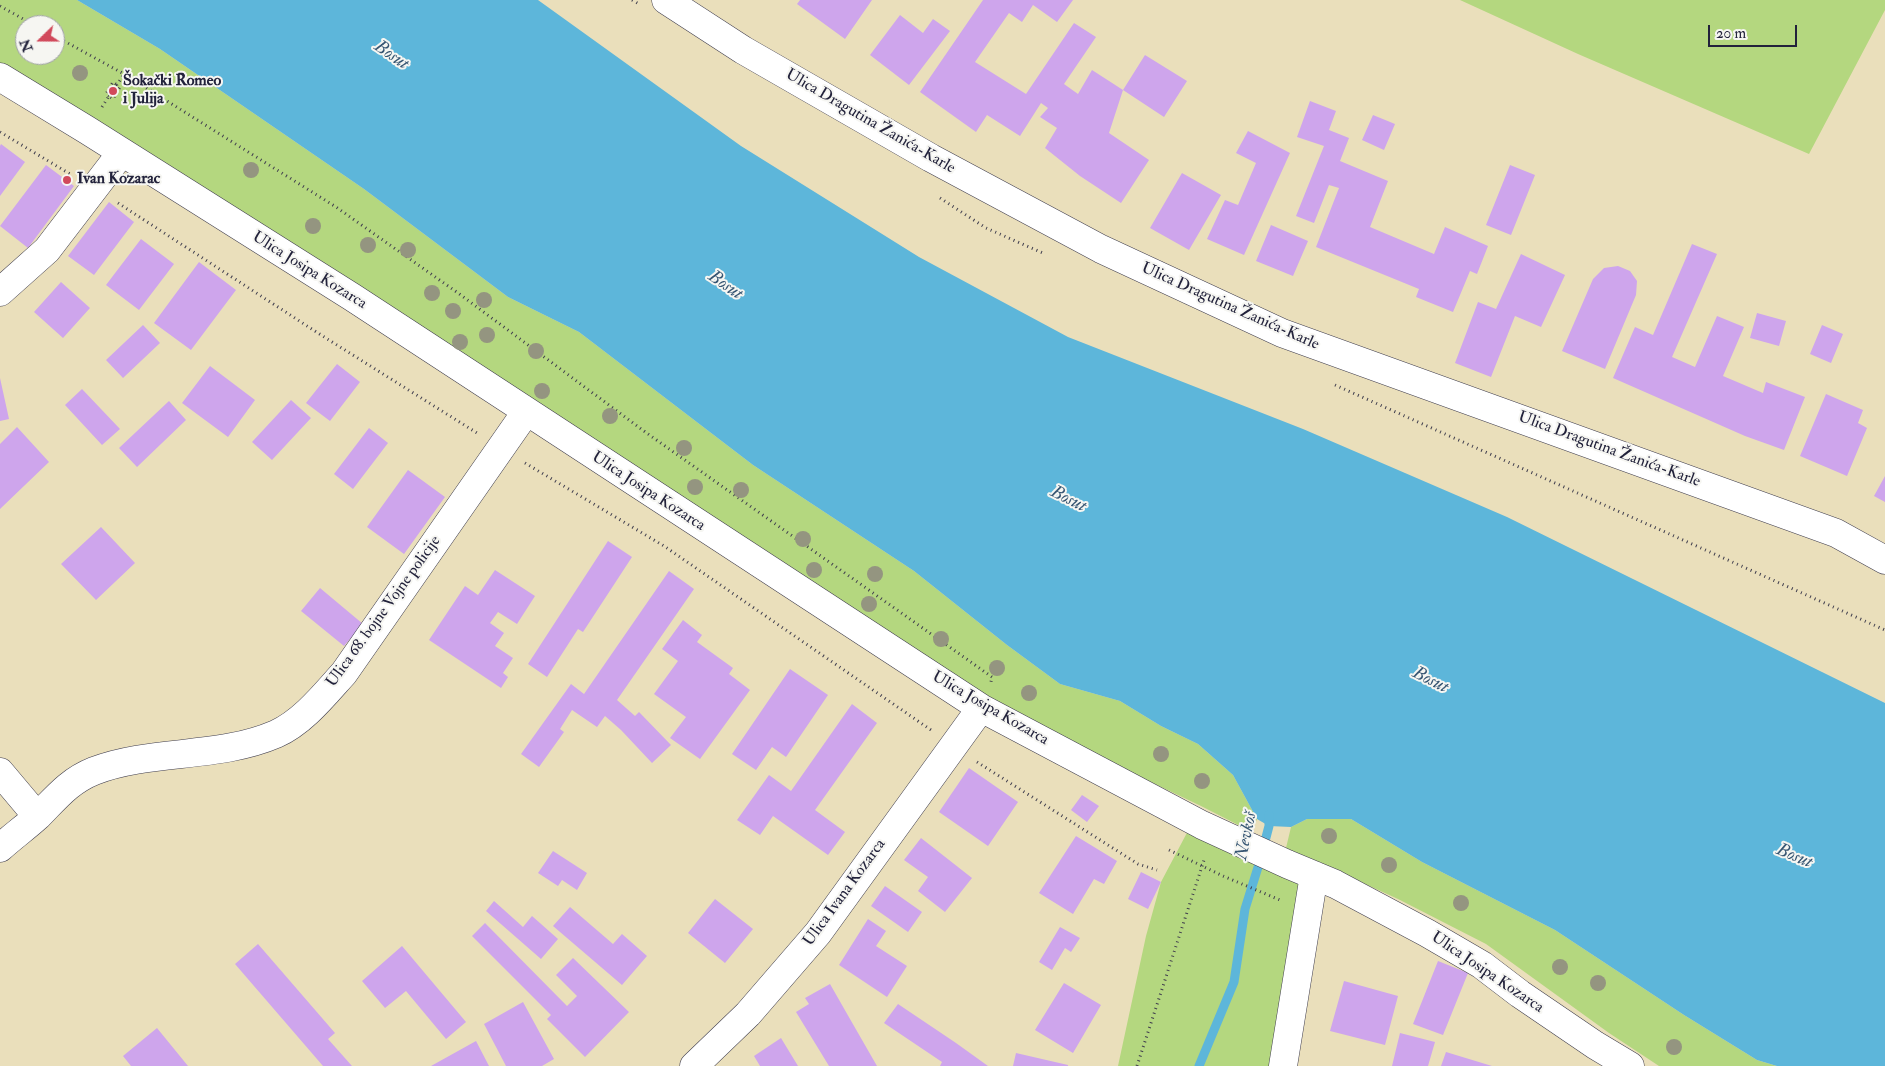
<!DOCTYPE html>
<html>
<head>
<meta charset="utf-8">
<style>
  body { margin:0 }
  #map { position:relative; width:1885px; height:1066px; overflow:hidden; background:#eadfbb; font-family:"IM FELL Double Pica",serif }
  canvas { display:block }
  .north { position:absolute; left:15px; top:15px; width:50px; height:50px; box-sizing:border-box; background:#f6f6f2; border:1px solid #a1a1a9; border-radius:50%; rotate:248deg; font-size:14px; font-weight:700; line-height:20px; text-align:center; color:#22223b }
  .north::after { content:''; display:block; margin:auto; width:18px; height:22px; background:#d1495b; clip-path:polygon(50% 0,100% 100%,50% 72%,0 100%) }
  .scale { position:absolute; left:1708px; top:25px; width:89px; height:22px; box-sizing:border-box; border:2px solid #22223b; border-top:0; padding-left:6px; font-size:15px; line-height:18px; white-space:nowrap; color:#22223b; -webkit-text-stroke:4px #f6f6f2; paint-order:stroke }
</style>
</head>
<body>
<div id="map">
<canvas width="1885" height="1066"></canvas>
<div class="north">N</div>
<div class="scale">20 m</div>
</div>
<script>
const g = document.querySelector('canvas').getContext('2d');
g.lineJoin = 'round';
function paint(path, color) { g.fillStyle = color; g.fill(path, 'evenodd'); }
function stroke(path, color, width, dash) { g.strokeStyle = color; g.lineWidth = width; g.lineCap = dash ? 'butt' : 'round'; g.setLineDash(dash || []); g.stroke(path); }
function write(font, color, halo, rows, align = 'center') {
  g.font = font + ' "IM FELL Double Pica",serif'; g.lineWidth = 4; g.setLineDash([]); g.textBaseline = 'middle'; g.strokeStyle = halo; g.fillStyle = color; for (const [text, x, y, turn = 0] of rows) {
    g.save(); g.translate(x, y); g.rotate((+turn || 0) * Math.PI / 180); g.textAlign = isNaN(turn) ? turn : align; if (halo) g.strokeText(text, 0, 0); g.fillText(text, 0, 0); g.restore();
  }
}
paint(new Path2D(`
  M0,0H77L160,49L364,189L508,297L579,332L753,465L914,571L1007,645L1060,684L1120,701L1161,726L1198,744L1233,775L1257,819L1252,832L1201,806L1052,735L977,690L765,550L0,65ZM25,25H55V55H25Z
  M1460,0H1885V10L1809,154L1578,54Z
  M1307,819H1351L1422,862L1555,930L1684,1015L1757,1060L1777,1066H1659L1609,1033L1486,944L1398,899L1286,848L1291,827Z
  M1190,827L1302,885L1271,1066H1118L1146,936L1161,882Z`), '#b4d77f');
paint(new Path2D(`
  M77,0H538L741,146L919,257L1068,337L1303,429L1507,517L1885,703V1066H1777L1757,1060L1684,1015L1555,930L1422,862L1351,819H1307L1291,827L1269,826L1257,819L1233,775L1198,744L1161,726L1120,701L1060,684L1007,645L914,571L753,465L579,332L508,297L364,189L160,49Z`), '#5db6da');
stroke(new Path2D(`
  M1199,1066L1234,982L1245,909L1259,864L1269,826V815`), '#5db6da', 9);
paint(new Path2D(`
  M800,0H872L845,39L797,4Z
  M983,0H1073L1057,22L1033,5L1022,22L1009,13L975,62L1026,94L1074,23L1096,37L1064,84L1078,94L1092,70L1123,90L1109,133L1149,160L1121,203L1080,176L1045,148L1057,128L1040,117L1048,108L1041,103L1020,136L987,115L976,132L920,92Z
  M900,15L923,33L933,19L950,31L909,85L870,55Z
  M1145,55L1187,81L1164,117L1123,90Z
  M1310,101L1336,111L1329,130L1349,138L1340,161L1388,181L1370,227L1434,254L1445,227L1488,246L1477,274L1470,271L1453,312L1416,297L1419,289L1316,247L1339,188L1329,185L1314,223L1296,216L1324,146L1297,137Z
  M1373,115L1395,124L1384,150L1362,140Z
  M1248,131L1290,153L1244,255L1207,239L1225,200L1238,205L1256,163L1236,153Z
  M1,144L25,162L0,196V146Z
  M46,165L74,186L28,248L0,226Z
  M1510,165L1535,175L1511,235L1486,225Z
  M1182,173L1221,195L1189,250L1150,228Z
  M109,202L134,222L94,275L68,256Z
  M1271,225L1308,241L1293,276L1256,261Z
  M141,239L174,264L139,310L106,285Z
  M1692,244L1717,254L1672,357L1695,367L1717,316L1744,327L1723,376L1763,393L1766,382L1805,397L1784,450L1745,436L1613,378L1635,327L1653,335Z
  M1521,254L1565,275L1541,327L1515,316L1491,377L1455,363L1478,302L1496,309Z
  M199,262L236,290L191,350L154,323Z
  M1618,266L1630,271L1637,281L1636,295L1605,369L1562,351L1593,279L1604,268Z
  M61,282L90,308L63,338L34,312Z
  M1757,313L1786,321L1779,346L1750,338Z
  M143,325L160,343L123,378L106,360Z
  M1822,325L1843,334L1831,363L1810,354Z
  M337,364L360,382L330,421L306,403Z
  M210,366L255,400L228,437L182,403Z
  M0,378L9,419L0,421Z
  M82,389L120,429L102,445L65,405Z
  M1826,394L1863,410L1858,423L1867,428L1847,476L1800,456Z
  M291,400L311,418L272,460L252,442Z
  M169,401L186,420L137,467L119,448Z
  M17,427L49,462L0,509V444Z
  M369,428L388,443L353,489L334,474Z
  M408,470L445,497L404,554L367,527Z
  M1885,476V502L1874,496Z
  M101,527L135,563L96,600L61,564Z
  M608,541L632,557L583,632L578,629L547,677L528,664Z
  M495,570L535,596L517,624L498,612L490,623L504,633L495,646L513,658L503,673L508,677L501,688L429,640L465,586L478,595Z
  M669,571L694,589L617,700L635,716L639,712L671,745L652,763L621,730L605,716L597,727L572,710L560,729L564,732L539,767L521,754L571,684L584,694Z
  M320,588L363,624L344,646L301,611Z
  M683,620L702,635L697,642L733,668L729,674L750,690L700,759L670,738L686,717L654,694L678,661L662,649Z
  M790,669L828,695L786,757L772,747L756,770L732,754Z
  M852,704L877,723L815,810L845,832L828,855L773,816L760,835L737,820L769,775L791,791Z
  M969,768L1018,802L988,846L939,812Z
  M1082,795L1099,806L1087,822L1071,810Z
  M1076,836L1117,861L1104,884L1094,879L1073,914L1039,893Z
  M921,838L972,878L945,912L918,891L928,877L904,860Z
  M553,851L587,873L577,890L562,880L558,886L538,873Z
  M1141,872L1161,882L1148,909L1128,899Z
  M885,886L922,912L908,932L871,906Z
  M715,899L753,929L725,963L688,933Z
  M494,901L523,927L532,916L558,939L541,959L486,911Z
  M570,907L613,944L622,934L647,956L622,985L553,926Z
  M868,919L886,931L876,946L907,966L887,997L839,965Z
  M485,923L567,1006L577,996L556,975L573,958L629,1012L585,1057L547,1019L551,1015L472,936Z
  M1060,927L1080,938L1071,952L1065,948L1052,970L1039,962Z
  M258,944L335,1033L328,1039L352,1066H323L235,964Z
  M402,946L466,1022L446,1039L406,991L385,1008L362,981Z
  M1438,961L1468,973L1443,1035L1413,1024Z
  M1344,981L1398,996L1385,1045L1330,1031Z
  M1064,983L1101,1005L1073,1053L1035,1030Z
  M830,984L850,1019L877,1066H829L796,1012L809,1004L805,998Z
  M523,1002L554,1059L542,1066H506L484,1024Z
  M898,1004L956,1043L988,1066H940L942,1062L884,1023Z
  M157,1028L188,1066H131L123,1056Z
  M1400,1033L1435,1042L1428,1066H1392Z
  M781,1038L798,1066H760L754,1056Z
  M476,1041L489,1066H431Z
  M1446,1052L1492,1066H1441Z
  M1016,1053L1068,1065V1066H1013Z`), '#cea5ec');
const minor = new Path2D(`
  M666,0L743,50L931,158L1101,249L1282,333L1836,533L1885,560
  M0,77L87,130L352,297L981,708L1202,825L1287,864L1335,884L1427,933L1482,965L1520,994L1595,1045L1630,1066
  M0,292L47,250L122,152
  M0,772L37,816
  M0,848C12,837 26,827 38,816C56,798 69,781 94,771C152,749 218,759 276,734C303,722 325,694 344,673L526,412
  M694,1066L748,1014L818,933L981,708
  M1283,1066L1314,875`);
stroke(minor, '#403e4e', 29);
stroke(new Path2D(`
  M632,0L639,4
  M0,6L34,25
  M55,36L124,74L336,207L458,293L648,434L992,677L991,682
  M109,96L106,94L113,82L117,85
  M102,107L109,96L113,99L120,87L117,85L124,74
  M0,132L70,174
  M940,198L986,228L1045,254
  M118,203L321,335L477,433
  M1335,385L1885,630
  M525,463L664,546L931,730
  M977,762L1138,864L1157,870
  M1169,850L1223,876L1280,900
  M1137,1066L1205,857`), '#403e4e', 3, [1, 4]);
stroke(minor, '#fff', 28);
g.fillStyle = '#949580';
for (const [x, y] of [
  [80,73],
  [251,170],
  [313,226],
  [368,245],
  [408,250],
  [432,293],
  [484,300],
  [453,311],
  [487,335],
  [460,342],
  [536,351],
  [542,391],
  [610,416],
  [684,448],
  [695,487],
  [741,490],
  [803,539],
  [814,570],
  [875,574],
  [869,604],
  [941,639],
  [997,668],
  [1029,693],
  [1161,754],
  [1202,781],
  [1329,836],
  [1389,865],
  [1461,903],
  [1560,967],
  [1598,983],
  [1674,1047]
]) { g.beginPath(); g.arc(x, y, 8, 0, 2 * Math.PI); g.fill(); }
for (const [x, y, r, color] of [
  [113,91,5,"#d1495b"],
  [67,180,5,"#d1495b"]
]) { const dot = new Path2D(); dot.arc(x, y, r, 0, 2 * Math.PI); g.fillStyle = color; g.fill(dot); stroke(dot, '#f6f6f2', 2); }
write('bold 16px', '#22223b', '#f6f6f2', [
  ["Šokački Romeo",123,82],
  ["i Julija",123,100],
  ["Ivan Kozarac",77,180]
], 'left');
write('16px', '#22223b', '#f6f6f2', [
  ["Ulica Dragutina Žanića-Karle",870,122,30],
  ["Ulica Josipa Kozarca",309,271,32],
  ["Ulica Dragutina Žanića-Karle",1230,307,24],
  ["Ulica Dragutina Žanića-Karle",1609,450,20],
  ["Ulica Josipa Kozarca",648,492,33],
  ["Ulica 68. bojne Vojne policije",384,612,-54],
  ["Ulica Josipa Kozarca",990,709,30],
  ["Ulica Ivana Kozarca",845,893,-54],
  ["Ulica Josipa Kozarca",1487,973,34]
]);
write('italic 18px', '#375673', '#f6f6f2', [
  ["Bosut",391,56,35],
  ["Bosut",725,286,35],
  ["Bosut",1068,500,27],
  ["Bosut",1430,681,27],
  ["Nevkoš",1247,836,-78],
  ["Bosut",1794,857,23]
]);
</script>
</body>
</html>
